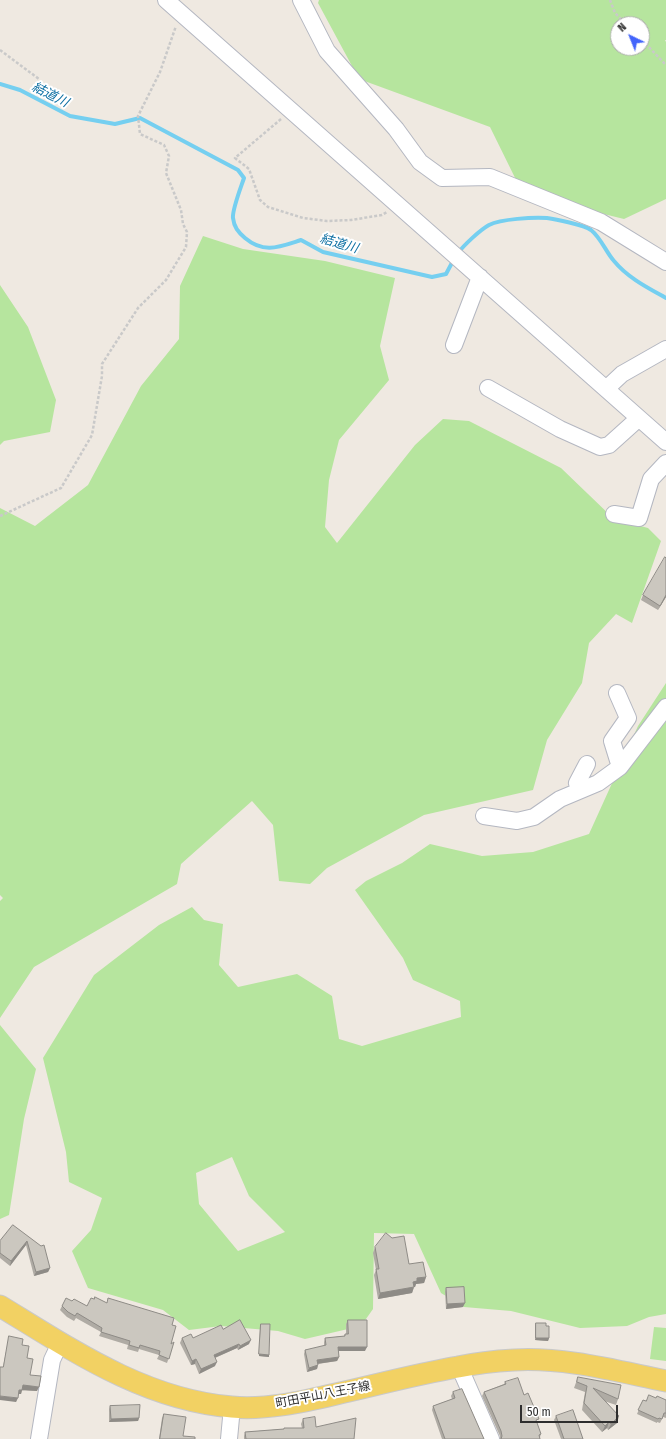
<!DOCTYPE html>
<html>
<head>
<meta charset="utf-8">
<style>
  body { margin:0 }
  #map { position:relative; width:666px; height:1439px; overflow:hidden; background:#efe9e1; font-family:"Fira Sans Condensed",sans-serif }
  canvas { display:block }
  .north { position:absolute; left:610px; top:16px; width:40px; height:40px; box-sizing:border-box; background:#fff; border:1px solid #ababab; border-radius:50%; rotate:317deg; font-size:11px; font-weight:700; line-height:16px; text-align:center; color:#2e2e2e }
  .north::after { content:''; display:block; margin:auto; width:14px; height:18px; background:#4264fb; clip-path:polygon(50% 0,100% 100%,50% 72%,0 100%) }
  .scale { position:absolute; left:520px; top:1405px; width:98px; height:18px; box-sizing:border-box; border:2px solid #2e2e2e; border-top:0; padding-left:5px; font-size:12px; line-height:14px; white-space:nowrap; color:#2e2e2e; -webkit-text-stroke:3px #fff; paint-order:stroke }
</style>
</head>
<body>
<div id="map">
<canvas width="666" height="1439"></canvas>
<div class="north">N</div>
<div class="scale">50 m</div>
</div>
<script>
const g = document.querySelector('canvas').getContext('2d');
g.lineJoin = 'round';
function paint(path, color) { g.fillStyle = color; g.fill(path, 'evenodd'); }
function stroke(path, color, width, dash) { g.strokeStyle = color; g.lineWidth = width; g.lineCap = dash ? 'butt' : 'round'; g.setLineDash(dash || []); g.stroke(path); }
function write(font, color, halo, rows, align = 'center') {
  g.font = font + ' "Fira Sans Condensed","Noto Sans JP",sans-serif'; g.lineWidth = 4; g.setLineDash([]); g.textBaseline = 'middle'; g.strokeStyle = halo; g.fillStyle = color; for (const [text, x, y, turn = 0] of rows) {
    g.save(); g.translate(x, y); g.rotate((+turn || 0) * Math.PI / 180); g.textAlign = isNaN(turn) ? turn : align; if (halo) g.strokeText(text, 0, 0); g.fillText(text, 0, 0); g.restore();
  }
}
paint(new Path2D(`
  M319,0H666V40H665L666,42V199L624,219L523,194L490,127L359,79L318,3ZM618,24H642V48H618Z
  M203,236L243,249L325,261L395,278L380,346L389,380L339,440L329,480L325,527L337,543L415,445L443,419L469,421L561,468L614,519L648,528L661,541L632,623L616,614L589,643L582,683L547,740L533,790L424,815L327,868L310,884L279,881L273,825L252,801L181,864L177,884L34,967L0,1018V901L3,898L0,895V508L35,526L88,485L141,386L179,339L180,286Z
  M0,285L28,327L56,400L50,432L4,441L0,445Z
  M666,683V1314L649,1317L627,1326L580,1328L511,1311L464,1307L441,1293L414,1234L374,1233L373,1309L361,1326L305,1339L278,1331L221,1326L189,1330L163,1310L88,1288L72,1251L91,1230L102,1198L69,1182L66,1152L43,1058L94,975L159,925L192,907L204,920L223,924L219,965L238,987L297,974L332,996L339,1039L362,1046L461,1017L460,1001L413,980L403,958L355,890L366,881L402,863L430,844L482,856L533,852L589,834L638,726ZM232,1157L249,1196L285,1232L238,1251L199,1204L196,1173Z
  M0,1025L36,1069L24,1119L9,1215L0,1219Z
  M654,1327L666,1328V1361L650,1359Z`), '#b6e59e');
stroke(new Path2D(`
  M0,84L20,90L70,116L115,124L140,118L238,170L244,178C241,187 232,210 233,218C234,227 238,232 245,238C264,254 279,247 301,240L323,252L432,277L446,274L454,259
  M458,253C464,245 480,230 489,225C501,219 533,217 547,218C555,219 584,225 591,230C601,238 606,252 614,261C628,278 648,288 666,298`), '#75cff0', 4);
const minor = new Path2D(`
  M166,0L666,442
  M301,0L327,51L396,129L420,162L442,178L490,177L601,222L666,262
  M454,345L480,277
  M488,388L560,429L600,447L609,445L639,418
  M606,389L622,374L666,349
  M614,514L639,518L651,479L666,463
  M617,693L628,718L612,741L620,767
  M583,789L577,783L587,764
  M484,816L517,821L534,817L560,799L598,783L620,767L666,707
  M459,1366L491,1439
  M39,1439L52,1360L60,1343
  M229,1439L232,1407`);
const major = new Path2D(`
  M0,1306C72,1350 145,1400 232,1407C266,1410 302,1402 336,1394C376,1385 417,1374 458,1367C477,1363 496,1361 514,1360C565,1357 616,1371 666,1381`);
stroke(minor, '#b4b7c1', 18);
stroke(major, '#c9c9c9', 23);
stroke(new Path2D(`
  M610,0L615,13L626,24
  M642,40L666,65
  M0,50L39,79
  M281,119L235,158L249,169L260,200L268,207L303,218L327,221L351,220L382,215L387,212
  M0,516L61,488L92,435L102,376V364L138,308L166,280L186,247L187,232L183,224L181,210L166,173L169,156L164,145L140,134L138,116L160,72L176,26`), '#c9c9c9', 2.5, [3, 2]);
stroke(minor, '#fff', 16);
stroke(major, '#f2d163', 21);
paint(new Path2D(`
  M666,558V597L658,610L641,600L643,595Z
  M13,1225L50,1268L48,1272L34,1276L26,1245L10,1266L0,1258V1241Z
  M375,1247L409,1264L426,1277L424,1283L416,1284L415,1287H414L412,1293L378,1299L374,1275L376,1270L373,1253Z
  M446,1288L463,1307L446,1309L445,1292Z
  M94,1299L172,1325L171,1344L174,1342L167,1363L157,1359L159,1355L139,1349L138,1352L127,1349L128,1345L99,1336L101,1332L76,1318L74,1321L67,1317L60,1310L62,1306L72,1301L87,1306Z
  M348,1320L365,1351H338L339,1357L337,1361L318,1364L317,1369L307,1372L304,1354L305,1350L324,1346V1342L325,1338L344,1336L345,1334H346V1324Z
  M536,1323L546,1326L549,1338L548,1341L535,1340V1325Z
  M261,1324L269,1357L259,1356L260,1326Z
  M223,1329L249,1344L238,1350L237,1348L215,1358V1366L199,1374L195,1364L191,1365L180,1343L182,1338H193Z
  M9,1336L22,1345L27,1358L30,1375L37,1391L22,1390L21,1394H18L16,1402L3,1367L8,1341Z
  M578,1377L618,1399L616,1405L604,1401L617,1423L608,1430L607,1428L602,1432L582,1410L585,1392L574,1388Z
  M505,1382L524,1395L537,1423L541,1434L540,1437V1439H500V1436L482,1396L484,1392L504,1384Z
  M453,1392L484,1439H442L432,1410L433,1406L452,1399L451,1396Z
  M656,1398L666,1400V1418L663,1417L660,1423L657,1422V1423L637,1414L643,1400L646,1401Z
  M110,1406L139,1418L138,1421L109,1422V1409Z
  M164,1414L183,1436L195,1439H159L162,1418Z
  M556,1416L583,1439H561L554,1420Z
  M303,1419L316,1427L354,1439H244V1436L245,1432L284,1429V1428H302L301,1424Z`), '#afaba4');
paint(new Path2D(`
  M666,595V597L658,610L660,606Z
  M27,1241L26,1245L10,1266L11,1261Z
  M50,1268L48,1272L34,1276L36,1272Z
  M426,1277L424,1283L416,1284L415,1287L411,1288L413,1282L417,1278Z
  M414,1287L412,1293L378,1299L380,1293Z
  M465,1303L463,1307L446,1309L447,1304Z
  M536,1338H549L548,1341L535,1340Z
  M251,1340L249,1344L238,1350L240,1346Z
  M239,1344L237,1348L212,1359L214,1355Z
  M338,1347H367L365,1351H336Z
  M259,1354L269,1355V1357L259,1356Z
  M339,1357L337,1361L316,1364L317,1360Z
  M196,1359L195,1364L191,1365L192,1361Z
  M217,1362L215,1366L199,1374L201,1369Z
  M318,1365L317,1369L307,1372L309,1368Z
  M23,1385L39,1387L37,1391L21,1390Z
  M19,1390H22L21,1394H18Z
  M0,1396L18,1398L16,1402L0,1400Z
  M619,1416L617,1423L608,1430L611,1424Z
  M139,1418L138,1421L109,1422L111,1419Z
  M609,1422L607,1428L602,1432L605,1426Z`), '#8e8b86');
const building = new Path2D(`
  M665,557L666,558V595L660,606L643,595Z
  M13,1225L41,1246L44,1245L50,1268L36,1272L27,1241L11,1261L0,1253V1241Z
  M386,1233L392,1238L404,1236L409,1264L423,1262L426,1277L417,1278V1281L413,1282L414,1287L380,1293L376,1269H379L375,1247Z
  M464,1287L465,1303L447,1304L446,1288Z
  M95,1297L107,1303L108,1298L174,1318L172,1325L176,1326L171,1344L174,1342L169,1359L159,1355L160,1351L140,1345L139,1348L129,1345L130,1341L101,1332L102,1328L77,1313L75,1316L68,1312L62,1306L66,1298L72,1301L74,1299L87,1306L91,1298L94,1299Z
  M240,1320L251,1340L240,1346L239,1344L214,1355L217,1362L201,1369L196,1359L192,1361L182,1338L191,1334L193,1338L221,1325L223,1329Z
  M348,1320H367V1347H338L339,1357L317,1360L318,1365L309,1368L305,1350L326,1345L325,1338L345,1336V1334H348Z
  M536,1323H546V1326H549V1338H536Z
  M261,1324H270L269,1355L259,1354Z
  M9,1336L23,1339L22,1345L29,1346L27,1358L33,1359L30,1375L41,1376L39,1387L23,1385L22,1390H19L18,1398L0,1396V1367H3Z
  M578,1377L621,1385L618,1399L593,1388L619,1416L611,1424L609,1422L605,1426L584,1403L587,1386L577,1382Z
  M518,1378L524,1395L528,1393L539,1419L536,1420L541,1434L539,1435L540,1439H501L502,1436L501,1431L484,1392L506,1384L505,1382Z
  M462,1389L484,1439H445L433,1406L455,1398L453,1392Z
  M649,1395L656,1398L657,1396L666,1400V1413H664L662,1419L659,1418L658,1419L638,1410L643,1400L646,1401Z
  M140,1405L139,1418L111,1419L110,1406Z
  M573,1410L583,1439H564L556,1416Z
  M164,1414L186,1417L183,1436L195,1437V1439H160Z
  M315,1417L316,1427L356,1418L354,1439H246L245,1432L284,1429V1428H304L303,1419Z`);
paint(building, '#cbc7bf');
stroke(building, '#8e8b86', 1);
write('12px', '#2e2e2e', '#fff', [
  ["町田平山八王子線",323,1395,-11]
]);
write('italic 13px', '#0d6fa3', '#fff', [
  ["結道川",50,95,27],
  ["結道川",339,244,16]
]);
</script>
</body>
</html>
